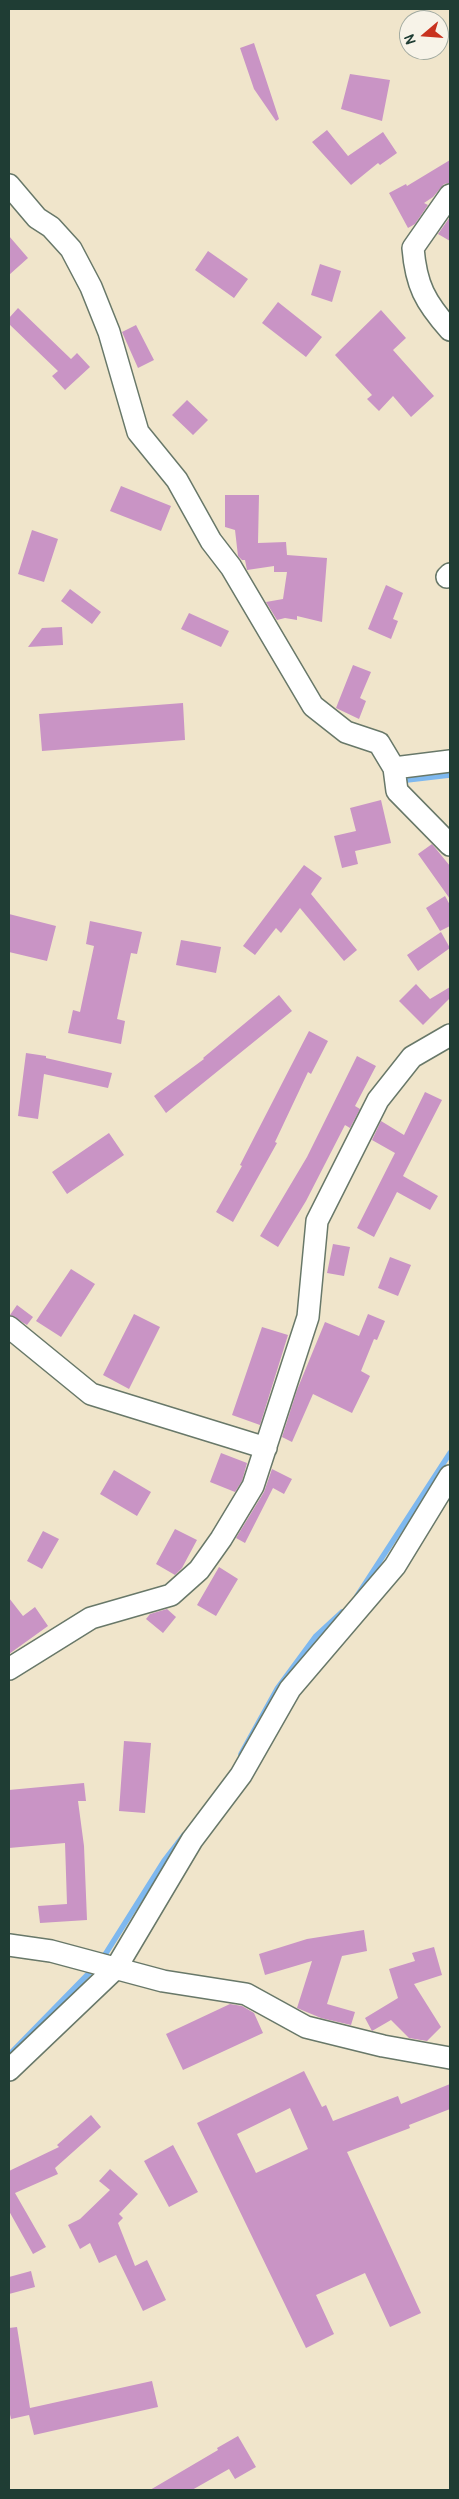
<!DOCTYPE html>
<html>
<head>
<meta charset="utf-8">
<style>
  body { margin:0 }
  #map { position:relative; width:459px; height:2499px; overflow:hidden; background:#f0e5cb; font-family:Pangolin,sans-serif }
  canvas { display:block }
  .frame { position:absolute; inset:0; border:10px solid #1f3d34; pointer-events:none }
  .north { position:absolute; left:399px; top:10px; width:50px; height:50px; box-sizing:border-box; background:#f7f3e8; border:1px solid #a1aaa0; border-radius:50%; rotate:252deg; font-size:14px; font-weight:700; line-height:20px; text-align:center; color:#1f3d34 }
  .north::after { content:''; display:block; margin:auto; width:18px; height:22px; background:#c8321e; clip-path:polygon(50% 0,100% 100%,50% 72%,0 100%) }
</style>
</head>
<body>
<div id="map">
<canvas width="459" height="2499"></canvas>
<div class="frame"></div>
<div class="north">N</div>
</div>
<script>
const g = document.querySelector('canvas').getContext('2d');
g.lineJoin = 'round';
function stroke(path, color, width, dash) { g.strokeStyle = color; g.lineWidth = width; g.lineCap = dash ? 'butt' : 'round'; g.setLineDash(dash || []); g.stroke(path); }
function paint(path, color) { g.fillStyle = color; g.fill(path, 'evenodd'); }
stroke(new Path2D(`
  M407,780L450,775
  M357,1596L450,1453
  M241,1754L277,1689L316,1636L342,1612
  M101,1961L164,1861L184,1835
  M9,2055L95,1967`), '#7eb8ef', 5.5);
paint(new Path2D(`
  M254,43L279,119L276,121L254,89L240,48Z
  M350,74L390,80L382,121L341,109Z
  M327,130L348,156L383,132L397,153L380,165L378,163L351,185L312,142Z
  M450,160V183L444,184L433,197L424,203L428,205L415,224L408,228L389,193L406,184L407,186Z
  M450,217V241L438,234Z
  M9,236L28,258L9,275Z
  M208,251L248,279L234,298L195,270Z
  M320,264L341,271L332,302L311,295Z
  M278,302L322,337L306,357L262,323Z
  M18,308L71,359L77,353L90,367L65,390L52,376L58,371L9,324V318Z
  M381,310L406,338L393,350L434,396L411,417L393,396L379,411L367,399L372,395L335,355Z
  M136,325L154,360L138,368L122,332Z
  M187,400L208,420L193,435L172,415Z
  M121,486L171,506L161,531L110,511Z
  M225,495H259L258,543L286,542L287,555L327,558L322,622L297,616V620L285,618L277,620L266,602L283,599L287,572H274V566L247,570L245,560H242L238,556L235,530L225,527Z
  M32,530L58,539L44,582L18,574Z
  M386,585L403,593L393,619L398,621L391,639L368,629Z
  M70,589L101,612L92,624L61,601Z
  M189,613L229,631L221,647L181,629Z
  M62,627L63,645L28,647L42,628Z
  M353,665L371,672L360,698L366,701L359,719L336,708Z
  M183,703L185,740L42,751L39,714Z
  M381,800L391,843L355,851L358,864L342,868L334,836L356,831L350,808Z
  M432,844L450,866V899L418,854Z
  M304,865L322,878L311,894L357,950L344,961L300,908L281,933L276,928L255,955L243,946Z
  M445,896L450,905V926L440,931L426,908Z
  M9,914L56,926L47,961L9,952Z
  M90,921L142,932L137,954L131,953L117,1019L125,1021L121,1044L68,1033L73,1010L80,1012L94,946L86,944Z
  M441,932L450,948L418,971L407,955Z
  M181,940L221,947L216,973L176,965Z
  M416,984L430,999L450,987V998L423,1025L399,1001Z
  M279,995L292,1011L166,1113L154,1096L204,1059L203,1058Z
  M309,1031L328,1041L311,1074L308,1072L275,1142L277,1143L233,1222L216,1212L242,1166L240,1165Z
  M26,1053L46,1056V1058L112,1073L108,1088L44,1074L38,1119L18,1116Z
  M357,1056L376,1066L355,1106L360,1109L350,1128L345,1125L306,1201L278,1247L260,1236L307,1157Z
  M425,1092L442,1100L403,1176L438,1196L430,1210L397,1192L374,1237L357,1228L395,1153L372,1140L381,1121L404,1135Z
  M109,1133L124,1155L67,1194L52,1172Z
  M333,1244L350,1247L344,1276L327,1273Z
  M390,1257L411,1265L398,1296L378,1288Z
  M71,1269L95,1284L61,1337L36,1321Z
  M17,1305L33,1317L27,1325L10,1315Z
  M134,1314L160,1327L129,1389L103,1375Z
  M368,1314L385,1321L377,1340L374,1339L361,1371L370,1376L352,1413L313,1394L292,1442L282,1437L297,1390L325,1322L359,1336Z
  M262,1327L288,1335L260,1425L232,1415Z
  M221,1453L247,1463L242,1481L235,1492L210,1482Z
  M272,1469L292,1479L284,1494L273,1488L245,1543L236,1538L264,1492Z
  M114,1470L151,1492L137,1516L100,1494Z
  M175,1529L197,1540L182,1568L175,1575L156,1564Z
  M43,1531L59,1539L42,1569L27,1561Z
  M219,1567L238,1579L216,1616L197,1605Z
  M9,1598L23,1616L35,1607L48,1626L9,1654Z
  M167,1609L176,1617L163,1633L146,1619L150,1614Z
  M124,1741L151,1743L145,1813L119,1811Z
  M84,1783L86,1801H78L84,1846L87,1920L40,1923L38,1906L67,1904L65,1843L9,1848V1790Z
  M364,1930L367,1951L342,1956L327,2004L355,2012L351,2025L321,2018L297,2008L312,1961L265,1975L259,1954L307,1939Z
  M434,1947L442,1975L414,1984L441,2027L427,2041L409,2038L391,2020L372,2031L365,2018L398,1998L389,1969L415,1961L412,1953Z
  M230,2004L242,2006L254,2013L263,2033L183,2070L166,2034Z
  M304,2071L322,2107L326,2105L333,2121L398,2096L401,2104L450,2084V2109L409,2125L410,2128L347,2152L421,2313L390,2327L365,2273L316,2295L334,2334L306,2348L197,2123ZM290,2108L308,2149L256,2173L237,2134Z
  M91,2115L101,2127L55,2168L58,2174L15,2193L46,2247L33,2254L9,2211V2171L59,2147L57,2145Z
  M173,2145L198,2192L169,2207L144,2161Z
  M110,2169L138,2194L119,2214L123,2218L118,2223L135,2266L147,2260L166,2300L143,2311L116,2255L99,2263L90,2243L80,2249L68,2225L80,2219L110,2190L99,2181Z
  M31,2271L35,2287L9,2294V2277Z
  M17,2327L30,2408L152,2381L158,2407L34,2435L29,2415L11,2419L9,2410V2328Z
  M238,2436L256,2467L235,2479L229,2469L192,2490H150L218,2450L217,2448Z`), '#c994c5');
const minor = new Path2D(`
  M9,185L37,218L51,227L71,249L91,287L109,332L138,432L177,480L211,541L231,567L313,706L346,732L379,743L394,768L397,791L450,845
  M450,195L413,248C416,285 425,302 450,330
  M447,577L450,574
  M394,768L450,761
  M9,1327L91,1394L266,1448
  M9,1669L91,1618L171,1595L199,1570L221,1539L253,1486L308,1317L317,1221L378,1100L412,1057L450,1035
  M9,1945L51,1951L163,1981L246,1994L306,2027L383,2046L450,2058
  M9,2070L116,1968L192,1840L241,1775L290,1689L395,1566L450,1476`);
stroke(minor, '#687869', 24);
stroke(minor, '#fff', 21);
</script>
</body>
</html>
